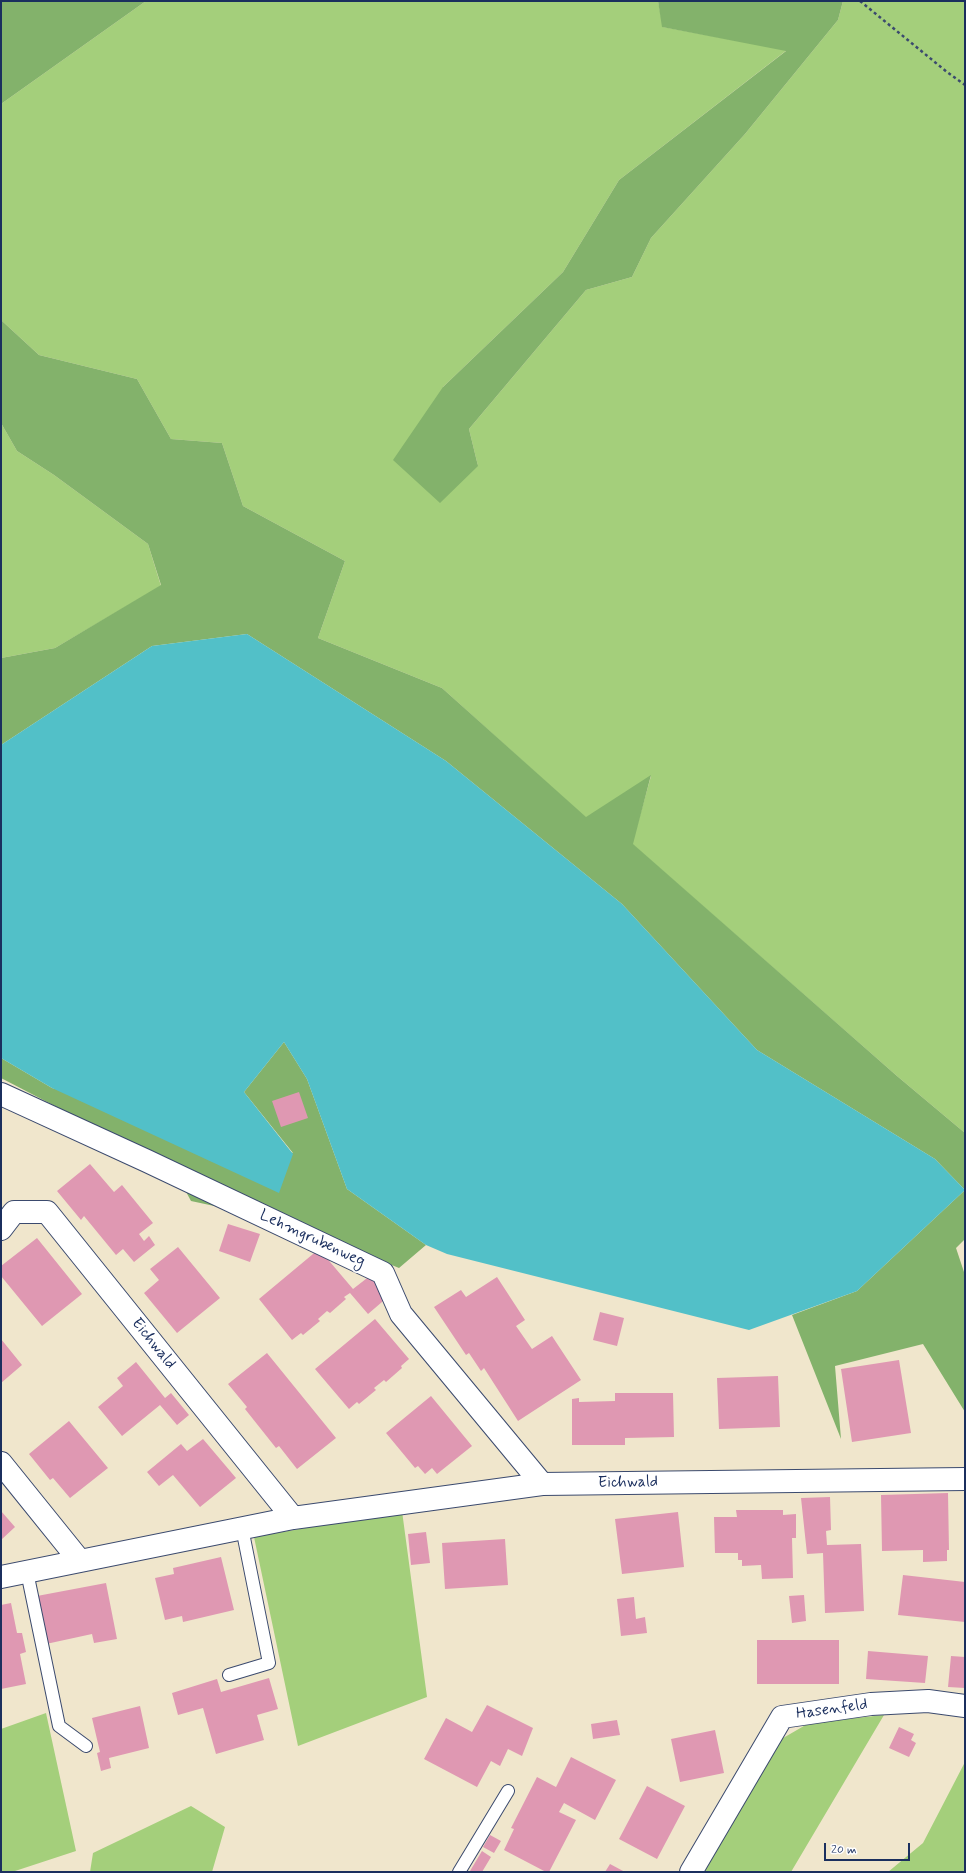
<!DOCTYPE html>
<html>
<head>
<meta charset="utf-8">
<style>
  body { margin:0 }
  #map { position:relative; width:966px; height:1873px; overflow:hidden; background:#f0e6cc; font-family:Mynerve,sans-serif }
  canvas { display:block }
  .frame { position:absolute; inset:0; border:2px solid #1b2f5e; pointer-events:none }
  .scale { position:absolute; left:824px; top:1843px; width:86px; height:18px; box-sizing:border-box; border:2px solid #1b2f5e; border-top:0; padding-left:5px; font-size:12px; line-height:14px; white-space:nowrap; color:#1b2f5e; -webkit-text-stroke:3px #fff; paint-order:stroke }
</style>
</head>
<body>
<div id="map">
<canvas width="966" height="1873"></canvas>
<div class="frame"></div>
<div class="scale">20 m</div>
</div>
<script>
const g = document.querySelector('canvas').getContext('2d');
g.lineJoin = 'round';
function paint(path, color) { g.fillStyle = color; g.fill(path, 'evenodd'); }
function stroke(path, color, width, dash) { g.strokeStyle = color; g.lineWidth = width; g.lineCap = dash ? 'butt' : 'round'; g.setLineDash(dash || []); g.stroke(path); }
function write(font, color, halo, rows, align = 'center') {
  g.font = font + ' Mynerve,sans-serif'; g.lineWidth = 3.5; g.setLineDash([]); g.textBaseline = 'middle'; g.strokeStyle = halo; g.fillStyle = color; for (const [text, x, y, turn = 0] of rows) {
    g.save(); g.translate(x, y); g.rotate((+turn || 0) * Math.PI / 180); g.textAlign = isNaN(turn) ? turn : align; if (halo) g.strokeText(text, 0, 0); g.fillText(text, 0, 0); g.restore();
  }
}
paint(new Path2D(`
  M146,1H658L663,27L787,50L619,180L563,272L443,387L478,466L469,429L586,290L632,277L651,238L745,134L838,20L843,1H965V1133L897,1076L632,844L651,776L586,818L442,688L318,638L345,561L243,506L222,443L171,439L137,379L39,355L1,320V104Z
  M1,423L17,451L54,475L148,544L161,586L55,648L1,658Z
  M402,1511L427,1697L298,1746L254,1537Z
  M46,1713L76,1851L12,1872H1V1729Z
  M884,1715L791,1872H704L778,1741L809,1723Z
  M965,1762V1872H888L923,1843Z
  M191,1806L225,1827L212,1872H90L93,1853Z`), '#a4cf7b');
paint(new Path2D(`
  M1,1H146L1,104Z
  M658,1H843L838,20L745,134L651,238L632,277L586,290L469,429L478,466L440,503L393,460L443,387L563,272L619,180L786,51L662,27Z
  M1,320L39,355L137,379L171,439L222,443L243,506L345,561L318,638L442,688L586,817L651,775L633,844L897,1076L965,1133V1239L956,1248L965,1275V1412L923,1344L835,1366L841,1439L792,1315L857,1291L965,1190L935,1159L757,1050L622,904L446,761L247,634L152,646L1,745V658L55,648L161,585L148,544L54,475L17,451L1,423Z
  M284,1042L307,1079L347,1189L426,1245L399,1268L284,1221L191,1201L171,1164L76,1117L1,1078V1058L52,1088L293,1153L244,1092Z`), '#83b26b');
paint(new Path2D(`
  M247,634L446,761L622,904L757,1050L935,1159L965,1190L857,1291L749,1330L447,1254L426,1245L347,1189L307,1079L284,1042L244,1092L293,1154L279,1193L52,1088L1,1058V745L152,646Z`), '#52c0c8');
paint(new Path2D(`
  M299,1092L308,1118L281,1127L272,1101Z
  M90,1164L114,1192L122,1185L153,1223L139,1234L144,1241L149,1236L155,1245L134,1262L123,1249L116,1255L84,1216L81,1220L57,1191Z
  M228,1224L260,1234L250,1262L219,1251Z
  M37,1238L82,1294L42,1326L1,1276V1266Z
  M178,1247L220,1298L177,1333L144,1293L159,1280L150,1269Z
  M319,1249L353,1289L371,1275L389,1296L368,1314L350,1293L344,1297L346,1299L330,1313L327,1311L318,1319L320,1321L303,1335L301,1333L292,1340L259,1299Z
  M497,1277L525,1320L516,1326L532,1349L552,1336L581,1380L518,1421L484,1368L481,1371L469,1353L466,1355L434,1307L461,1290L466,1297Z
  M600,1312L624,1318L617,1346L593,1340Z
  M375,1319L409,1359L401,1366L402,1368L386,1382L384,1380L374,1388L376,1390L359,1404L357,1402L349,1409L315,1369Z
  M1,1339L22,1365L1,1383Z
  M267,1353L336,1438L297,1469L279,1446L276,1448L245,1409L247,1407L228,1384Z
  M899,1360L911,1433L852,1442L841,1369Z
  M136,1362L165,1398L171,1393L189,1415L177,1425L160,1405L122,1436L98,1407L123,1386L117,1378Z
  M778,1376L780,1427L719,1429L717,1378Z
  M615,1393H673L674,1437L625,1438V1445H572V1399L579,1398V1402L615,1401Z
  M431,1396L472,1446L437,1474L432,1468L425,1474L418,1466L415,1468L386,1433Z
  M69,1421L108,1468L70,1498L53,1478L50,1480L29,1454Z
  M203,1439L236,1478L200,1507L173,1475L159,1486L147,1472L181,1444L187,1451Z
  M948,1493L949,1550H947V1561L923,1562V1550L882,1551L881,1495Z
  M830,1497L831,1530L826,1531L827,1545L861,1544L864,1611L825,1613L823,1553L807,1554L801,1498Z
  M736,1510H783V1515L796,1514V1538H792L793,1578L762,1579L761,1565L742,1566V1560H738V1553H715L714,1517H737Z
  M1,1511L15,1527L1,1540Z
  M678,1512L684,1567L622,1574L615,1519Z
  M426,1532L430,1563L411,1565L408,1534Z
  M505,1539L508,1585L445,1589L442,1543Z
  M221,1557L234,1610L183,1622L182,1616L165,1620L155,1578L174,1574L173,1568Z
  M903,1575L965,1582V1622L898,1615Z
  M106,1583L117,1639L94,1643L92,1634L46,1644L37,1596Z
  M804,1595L806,1621L792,1623L789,1596Z
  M634,1597L636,1619L645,1617L647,1633L621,1636L617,1599Z
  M11,1603L17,1633H22L26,1652L20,1654L26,1684L1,1689V1605Z
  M757,1640H839V1684H757Z
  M868,1651L928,1656L925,1683L866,1679Z
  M951,1656L965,1657V1688L948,1687Z
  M269,1678L278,1709L257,1715L264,1740L216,1754L203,1708L178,1715L172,1693L217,1679L221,1692Z
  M487,1705L533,1728L522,1756L508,1749L500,1766L491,1761L477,1787L424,1759L446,1718L472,1732Z
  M140,1706L149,1748L109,1758L111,1768L101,1771L97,1753L100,1752L92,1718Z
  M617,1720L620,1735L593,1739L591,1724Z
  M899,1727L914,1734L911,1740L916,1743L909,1757L889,1748Z
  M715,1730L724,1773L680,1782L671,1739Z
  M571,1757L616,1780L595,1820L564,1803L559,1812L576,1820L549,1872H546L504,1850L514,1829L511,1828L537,1777L556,1787Z
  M647,1786L685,1806L657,1859L619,1839Z
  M490,1835L501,1841L494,1853L483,1847Z
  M482,1851L491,1857L482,1872H472L470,1871Z
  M610,1864L625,1872H605Z`), '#df98b2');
const service = new Path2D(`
  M27,1572L59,1726L86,1746
  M229,1675L269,1663L242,1528
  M459,1872L508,1791`);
const minor = new Path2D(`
  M1,1094L147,1161L383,1273L401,1314L542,1484
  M1,1229L14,1212H47L293,1518
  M1,1463L80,1561
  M1,1577L293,1518L542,1484L965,1479
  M691,1872L782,1717L871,1704L928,1701L965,1706`);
stroke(service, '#3b4a6e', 14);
stroke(minor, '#3b4a6e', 24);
stroke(new Path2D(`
  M860,1L947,72L965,85`), '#3b4a6e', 2.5, [3, 3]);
stroke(service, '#fff', 12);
stroke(minor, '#fff', 22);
write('16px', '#1b2f5e', '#fff', [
  ["Lehmgrubenweg",312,1239,25],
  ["Eichwald",153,1344,51],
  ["Eichwald",628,1483,-1],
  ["Hasenfeld",832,1710,-8]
]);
</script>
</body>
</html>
